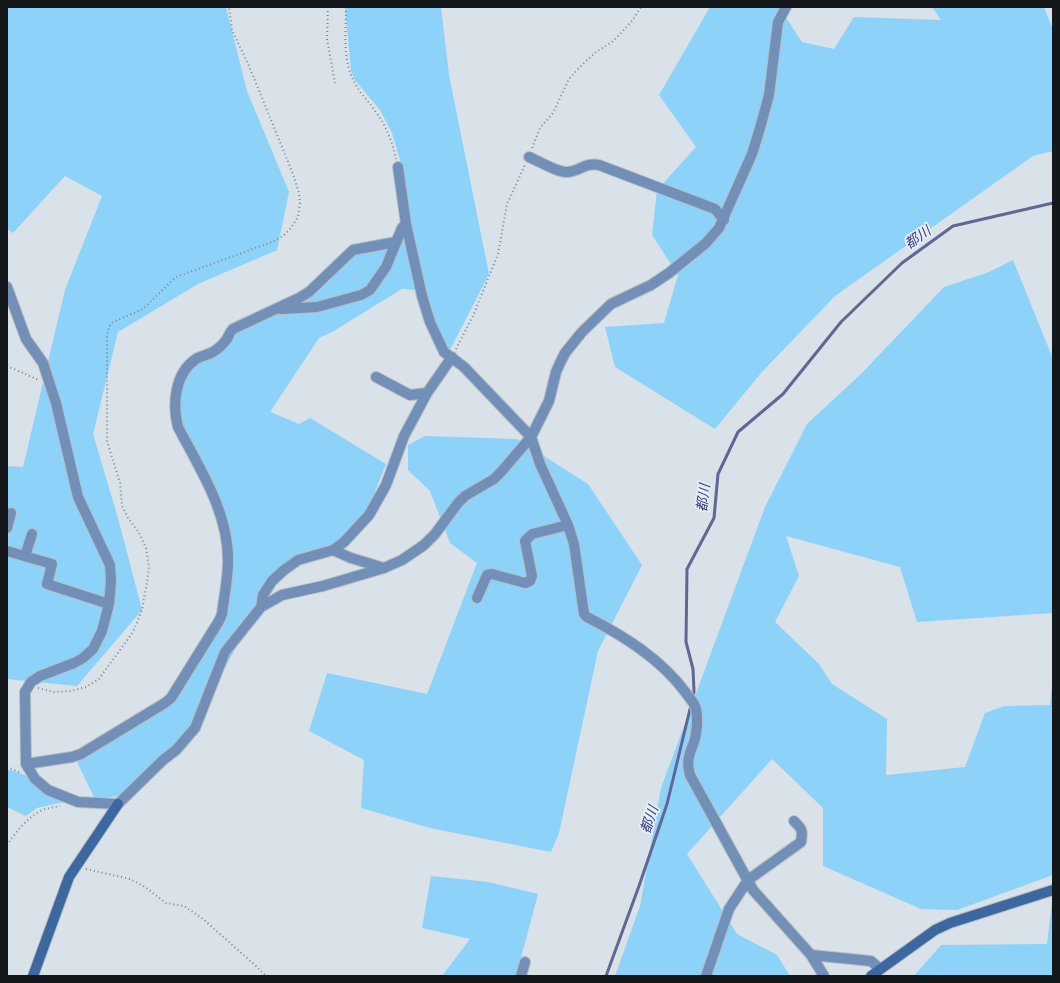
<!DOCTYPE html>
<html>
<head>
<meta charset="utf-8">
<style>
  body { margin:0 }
  #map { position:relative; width:1060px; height:983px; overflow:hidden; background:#d8e2e8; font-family:Literata,serif }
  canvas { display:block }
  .frame { position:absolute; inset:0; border:8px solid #15181b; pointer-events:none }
</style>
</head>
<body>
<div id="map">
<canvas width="1060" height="983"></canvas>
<div class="frame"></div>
</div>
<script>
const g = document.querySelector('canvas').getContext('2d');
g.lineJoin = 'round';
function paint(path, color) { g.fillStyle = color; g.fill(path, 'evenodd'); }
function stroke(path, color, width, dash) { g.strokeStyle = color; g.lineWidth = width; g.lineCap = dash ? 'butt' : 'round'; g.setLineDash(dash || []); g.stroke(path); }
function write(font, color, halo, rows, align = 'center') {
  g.font = font + ' Literata,"Noto Sans JP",serif'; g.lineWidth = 3.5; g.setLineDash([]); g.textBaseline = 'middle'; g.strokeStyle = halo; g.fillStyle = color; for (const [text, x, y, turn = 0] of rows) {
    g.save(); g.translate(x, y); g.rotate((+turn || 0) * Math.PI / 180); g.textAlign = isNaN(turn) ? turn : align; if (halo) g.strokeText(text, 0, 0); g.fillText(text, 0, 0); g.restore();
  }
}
paint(new Path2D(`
  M7,7H226L247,91L289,192L277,250L198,284L118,332L93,434L118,518L142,610L77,686L7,679V466L23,467L65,290L102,196L65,176L13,233L7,229Z
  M345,7H441L449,75L489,274L450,350L436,329L412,243L402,167L392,133L380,110L354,79L351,70Z
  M710,7H779L802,42L834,49L854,17L941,20L932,7H1044L1053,30V151L1033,156L835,296L761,373L715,429L615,367L605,327L664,323L678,275L652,235L657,190L696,147L659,95Z
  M403,233L417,290L402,289L332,332L319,338L270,412L299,424L310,418L386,464L366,514L338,541L264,585L248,625L191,731L119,796L95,799L76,760L171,702L222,621L229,542L180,422V389L186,375L196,363L234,332L273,312L358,252L392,245Z
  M1013,260L1053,359V613L917,622L900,567L786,536L799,576L775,622L819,664L832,684L887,719L886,775L965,767L985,713L1005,706L1050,705L1053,674V875L957,910L921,909L823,866V808L772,759L687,854L737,934L777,955L790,976H615L640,906L661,788L765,507L807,424L861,374L944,287L989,272Z
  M425,436L517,439L588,484L642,565L598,651L559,833L551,852L430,828L361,808L364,760L309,731L327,673L427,694L477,563L450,543L430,491L408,470V445Z
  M7,769L25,775L36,785L68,801L37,808L26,816L7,807Z
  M431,876L488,882L538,894L516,976H442L470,939L422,928Z
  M1052,902L1053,976H914L941,945L1047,944Z`), '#8dd2f8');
stroke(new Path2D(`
  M693,698L694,691L693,669L686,642L687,569L714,518L718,474L738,432L783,394L841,322L902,263L953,226L1053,203
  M606,976L639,886L667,804L691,705`), '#616692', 3);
const street = new Path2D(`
  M529,157C539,161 558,173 568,172C580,171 586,162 599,165L715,209L724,220
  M398,167L406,224L422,296L430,322L444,352L464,367L531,437L540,464L568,525L574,544L584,614L587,617C624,636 661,659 686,693C689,698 695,703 696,709C698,718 697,733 694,742C689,756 686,760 690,775L753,890L811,955L824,976
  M7,287L26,339L43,363L56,403L78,497L110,565L111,581L109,604L102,631L93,649L83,658L74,663L40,676L31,682L25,692L26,764L35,779L48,790L78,802L118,804L163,760L176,750L195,728L225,652L261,607L282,595L323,586L384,568L402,560L424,545L435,534L458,503L465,496L494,479L501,472L531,437L549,401L556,372L560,363L565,353L582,332L611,304L651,285L669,273L706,243L719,228L752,154L760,128L769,95L778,22L786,7
  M281,309L317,307L361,295L370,290L386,267L402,228L406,224
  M376,377L410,395L427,393
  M7,528L11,513
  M333,550L351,558L384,568
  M7,551L52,564L47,584L109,604
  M25,556L32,534
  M477,598L487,575L492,574L525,583L530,581L532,576L525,541L532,534L568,525
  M261,607L263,595L272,581L284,570L298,560L333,550L344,542L369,515L386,485L404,436L427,393L452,357
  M26,764L72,757L81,754L165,703L171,698L219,621L222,614C224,597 228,579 228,562C229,513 200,469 178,427C172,404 175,373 196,359C201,356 208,355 213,352C218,349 224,343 227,339C229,335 230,332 233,329L299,298L309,292L353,250L396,242
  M811,955L871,961L880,969
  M521,976L525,962
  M706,976L729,909L748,880L801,842C803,830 802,829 794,821`);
const secondary = new Path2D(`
  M33,976L69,877L118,804
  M871,976L935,930L950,923L1053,890`);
stroke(street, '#b5bec3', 12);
stroke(secondary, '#b5bec3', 12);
stroke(new Path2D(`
  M328,7L327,39L335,83
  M346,7C346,32 342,61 355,83C360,94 369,101 375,111C386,125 392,141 396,159
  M532,148L540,128L553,113L569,79L581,66L596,52L612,42L622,32L632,21L641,7
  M456,349L473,316L498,254L507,204L525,165
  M7,366L39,380
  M38,688L54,692L70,691L86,687L99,679L133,632L142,610L147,582L149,567L146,548L139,533L128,518L122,506L120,483L107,441V337L109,327L113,322L143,309L176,277L272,242L283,236L291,228L298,217L300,203L299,193L293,174L249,66L232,30L229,7
  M7,767L19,772
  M7,845C16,832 29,815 45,809C50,808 55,807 60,806
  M86,869L130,879L145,887L166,903L184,906L203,919L255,965L266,976`), '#7f868a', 2, [1, 3]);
stroke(street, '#728fb7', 10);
stroke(secondary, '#3c679f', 10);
write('italic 14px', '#3b3b85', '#e5eff6', [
  ["都川",918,238,-36],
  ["都川",704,498,-83],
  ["都川",650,820,-71]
]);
</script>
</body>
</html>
